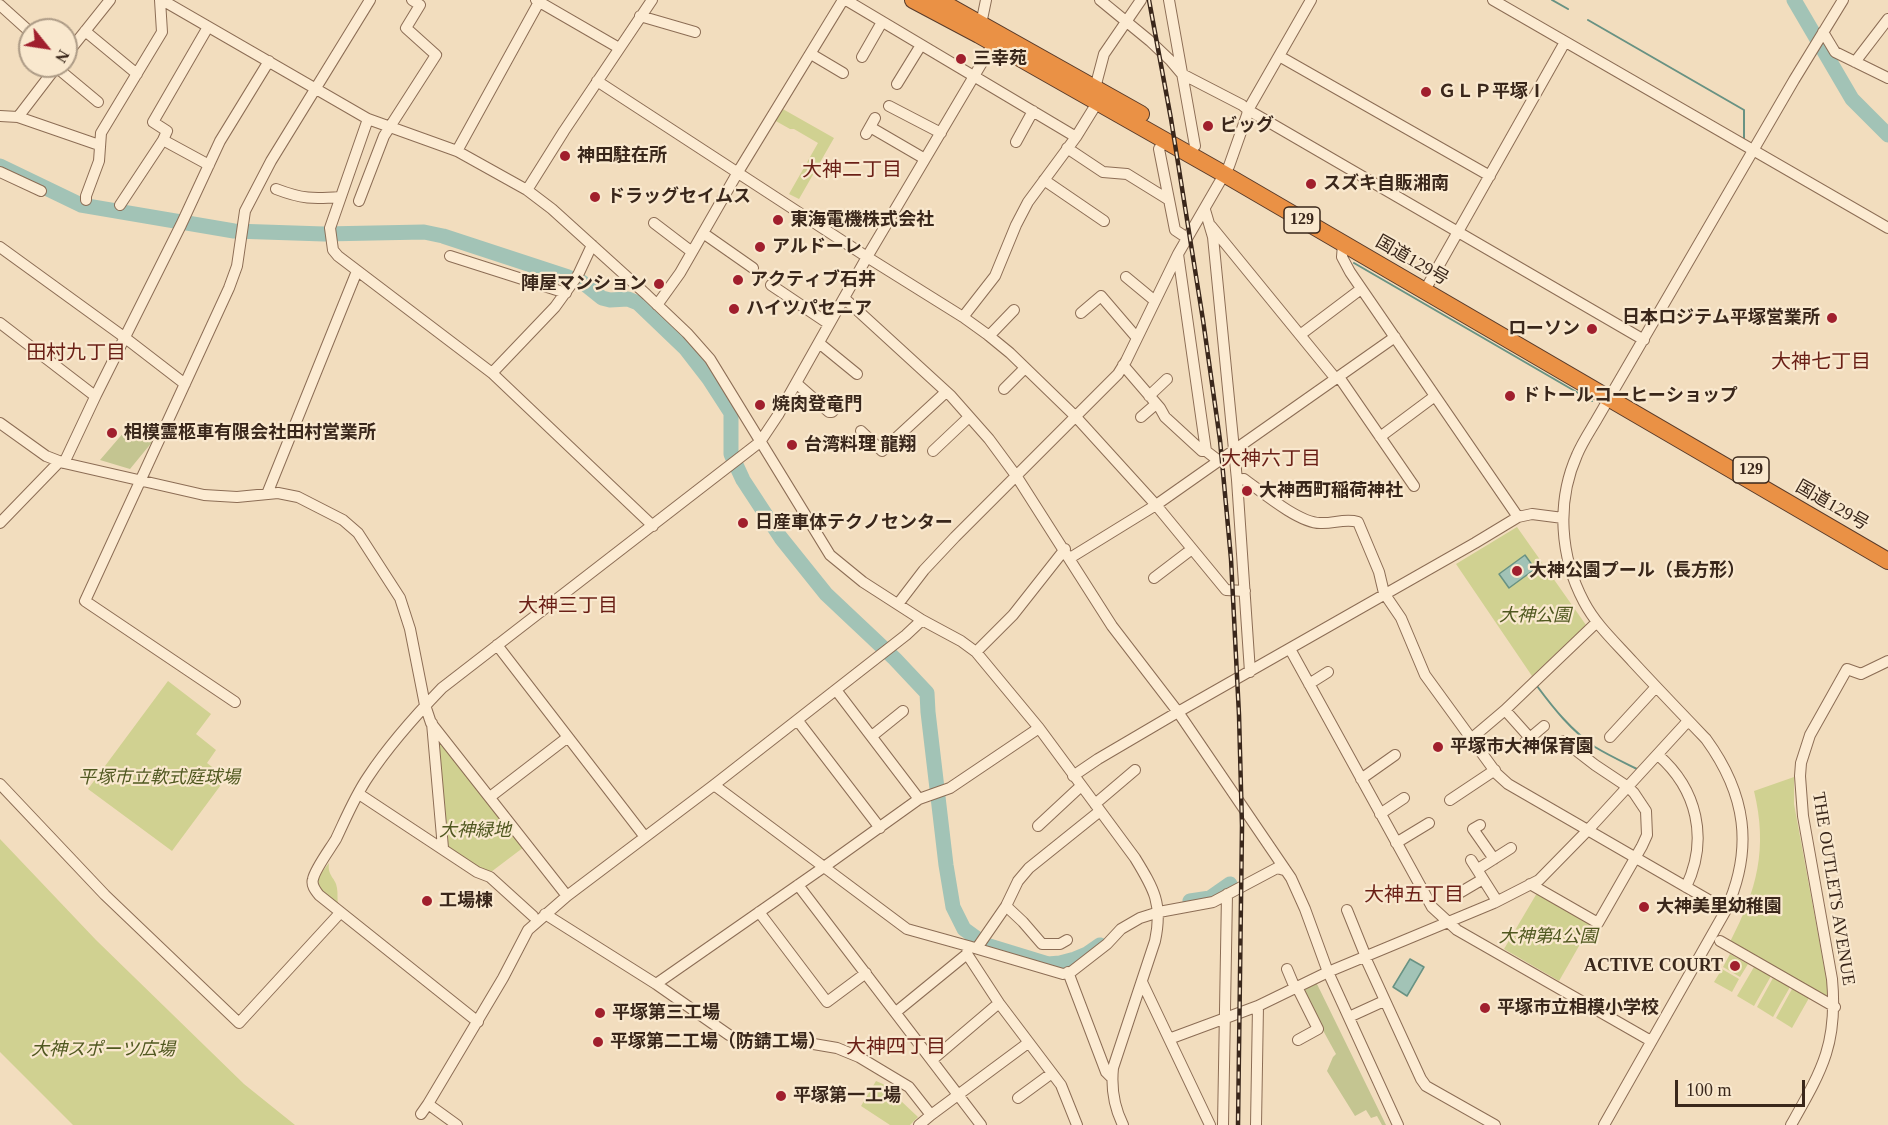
<!DOCTYPE html>
<html>
<head>
<meta charset="utf-8">
<style>
  body { margin:0 }
  #map { position:relative; width:1888px; height:1125px; overflow:hidden; background:#f2ddbe; font-family:"Times New Roman",serif }
  canvas { display:block }
  .north { position:absolute; left:18px; top:18px; width:60px; height:60px; box-sizing:border-box; background:#f9e8ce; border:2px solid #ad9b86; border-radius:50%; rotate:120deg; font-size:16px; font-weight:700; line-height:24px; text-align:center; color:#3a271b }
  .north::after { content:''; display:block; margin:auto; width:21px; height:27px; background:#a01f2d; clip-path:polygon(50% 0,100% 100%,50% 72%,0 100%) }
  .scale { position:absolute; left:1675px; top:1080px; width:130px; height:27px; box-sizing:border-box; border:3px solid #3a271b; border-top:0; padding-left:8px; font-size:18px; line-height:21px; white-space:nowrap; color:#3a271b; -webkit-text-stroke:4px #f9e8ce; paint-order:stroke }
</style>
</head>
<body>
<div id="map">
<canvas width="1888" height="1125"></canvas>
<div class="north">N</div>
<div class="scale">100 m</div>
</div>
<script>
const g = document.querySelector('canvas').getContext('2d');
g.lineJoin = 'round';
function paint(path, color) { g.fillStyle = color; g.fill(path, 'evenodd'); }
function stroke(path, color, width, dash) { g.strokeStyle = color; g.lineWidth = width; g.lineCap = dash ? 'butt' : 'round'; g.setLineDash(dash || []); g.stroke(path); }
function write(font, color, halo, rows, align = 'center') {
  g.font = font + ' "Times New Roman","Noto Sans JP",serif'; g.lineWidth = 4.5; g.setLineDash([]); g.textBaseline = 'middle'; g.strokeStyle = halo; g.fillStyle = color; for (const [text, x, y, turn = 0] of rows) {
    g.save(); g.translate(x, y); g.rotate((+turn || 0) * Math.PI / 180); g.textAlign = isNaN(turn) ? turn : align; if (halo) g.strokeText(text, 0, 0); g.fillText(text, 0, 0); g.restore();
  }
}
paint(new Path2D(`
  M781,108L834,138L799,199L789,194L818,143L794,129H790L774,120Z
  M1517,527L1586,625L1532,676L1456,564Z
  M168,681L211,714L196,734L216,750L207,763L226,778L172,851L88,789Z
  M434,730L524,847L491,872L482,873L447,846Z
  M1794,777V804L1830,999L1730,942C1757,890 1768,849 1754,791Z
  M0,839L96,940L244,1084L295,1125H73L0,1052Z
  M329,863C327,876 336,878 337,888C338,894 337,898 338,904L318,889L317,878Z
  M1537,893L1591,925L1559,981L1504,949Z
  M1730,954L1748,964L1740,977L1723,967Z
  M1754,967L1771,976L1754,1006L1737,996Z
  M1722,969L1739,979L1732,992L1714,982Z
  M1773,978L1790,987L1773,1017L1757,1007Z
  M1792,989L1809,998L1792,1028L1776,1018Z
  M876,1081L883,1084L918,1117L910,1125H890L861,1106Z`), '#d0d191');
paint(new Path2D(`
  M131,424L153,441L130,469L100,460Z
  M1316,982L1386,1125H1382L1377,1116L1371,1118L1366,1110L1355,1116L1327,1071L1333,1057L1336,1054L1303,994L1308,985Z`), '#c4c591');
const water = new Path2D(`
  M1525,555L1535,569L1509,588L1499,574Z
  M1410,959L1424,967L1407,996L1393,987Z`);
paint(water, '#a2c3b6');
stroke(water, '#689283', 1.5);
stroke(new Path2D(`
  M1552,0L1568,9
  M1588,20L1744,110V139
  M1354,263L1592,401
  M1537,686C1554,709 1571,730 1595,747C1608,755 1623,762 1637,769`), '#689283', 2);
stroke(new Path2D(`
  M1794,0L1852,99L1888,135
  M0,166L81,205L234,231L324,234L424,232L443,236L568,277L582,282L602,298L610,300L628,299L638,303L685,348L709,379L731,413V454L743,480L781,538L826,594L895,659L927,693L928,712L946,865L953,907L964,929L986,945L1048,964L1060,963L1075,959L1087,954L1100,945
  M1190,901L1210,898L1230,884`), '#a2c3b6', 15);
const minor = new Path2D(`
  M162,0L368,119L457,151L527,190L552,209L647,295L687,333L710,359L830,555L863,582L922,620L961,641L976,652L1039,728L1135,858C1154,889 1163,904 1155,941L1113,1068C1111,1088 1114,1107 1123,1125
  M536,0L619,48
  M846,0L1076,137
  M1169,0L1195,146
  M1311,0L1248,110L1644,340
  M1493,0L1888,228
  M0,5L30,32
  M640,16L695,32
  M208,27L153,122L167,131L163,140L209,165
  M980,29L986,0
  M85,31L137,74
  M1823,32L1835,52L1888,78
  M811,54L843,73
  M66,55L110,0
  M1279,56L1490,176
  M862,57L882,22
  M1855,62L1888,19
  M56,67L98,102
  M597,81L867,257L963,317L988,335L1010,353L1076,417L1156,505L1226,590L1245,591
  M897,84L921,45
  M1095,88L1104,54L1141,0
  M889,106L941,133
  M0,116L18,117L99,145
  M18,117L57,66
  M368,119L330,228L333,250L338,256L492,373L653,526
  M870,127L925,159
  M866,134L875,118
  M1164,141L1159,149L1175,230L1187,238
  M1016,142L1033,111
  M1067,148L1103,172L1127,174L1169,200
  M457,151L539,2
  M0,172L41,191
  M1044,180L1104,221
  M276,189C302,199 313,199 340,197
  M527,190L564,131L652,0
  M86,200V196L99,161L101,133L162,32L160,0
  M359,201L384,136L436,55L406,28L420,5L412,0
  M120,205L163,140
  M1205,210L1213,237L1237,480L1250,672
  M654,223L692,252
  M1211,226L1336,379
  M703,233L753,268
  M1343,244L1342,257L1350,272L1518,517
  M0,247L124,337L185,384
  M1178,254L1206,451
  M450,256L566,293
  M1126,277L1155,301
  M1429,283L1565,42
  M771,285L829,324
  M844,298L951,396L989,439L1017,477L1112,626L1178,712L1291,878L1305,909L1328,972L1398,1125
  M657,305L680,273L738,172L843,0
  M1081,313L1101,296L1137,338
  M963,317L995,276L1016,225L1028,202L1076,137L1097,103
  M0,323L95,396
  M1300,335L1361,289
  M989,336L1014,310
  M819,343L857,374
  M1123,365L1160,408L1165,417L1202,451H1206L1219,461
  M492,373L555,307L578,275L592,245
  M1339,377L1414,486
  M796,383L829,412H832L836,408
  M1004,389L1025,368
  M1149,396L1167,379
  M1141,417L1156,404
  M0,423L46,456L64,463L204,495L237,497L278,493L298,497L343,520L358,533L400,598L410,629L425,705L431,723L567,896
  M861,431L882,451L946,392
  M1380,437L1435,396
  M933,451L969,417
  M64,463L96,395L181,225L220,141L269,61
  M1237,480L1244,479C1262,492 1299,523 1320,523C1333,524 1345,518 1358,522L1379,572L1384,593L1401,618L1425,675L1497,774L1508,784L1726,910
  M267,494L357,271
  M0,523L60,461
  M1070,558L1156,505L1395,337
  M1154,578L1192,549
  M898,604L924,570L955,537L1118,374L1126,361L1178,254L1229,166L1247,115L1248,110L1242,105L1182,74L1171,61L1150,41L1100,0
  M497,645L645,837
  M1290,649L1432,907L1457,930L1651,1041
  M976,652L1013,615L1065,549
  M1309,684L1328,672
  M836,690L919,799
  M235,702L85,601L229,288L237,266L245,211L271,161L370,0
  M1505,710L1530,738
  M798,721L880,828
  M432,723L443,848
  M872,736L903,711
  M1610,737L1656,687
  M1472,738L1505,710L1597,622
  M1525,742L1544,726
  M1658,755C1697,789 1709,839 1686,887
  M1073,776L1098,759L1178,712L1475,543L1518,517L1532,514L1563,518
  M1361,779L1395,755
  M0,784L105,895L239,1023L340,913
  M362,796L477,872L490,877L533,916
  M490,797L568,737
  M1450,800L1495,770
  M1095,804L1135,770
  M1380,814L1404,798
  M1480,825L1473,829L1494,859
  M1038,826L1081,786
  M1396,843L1429,823
  M1471,860L1497,901
  M1478,869L1511,848
  M1530,884L1598,923L1642,846L1647,835L1646,811L1634,793L1628,787L1595,765L1564,741
  M798,885L981,1125
  M1461,892L1483,879
  M1006,906L1023,922L1042,944H1060L1067,940
  M1347,910L1366,957
  M759,912L827,1002L866,973
  M545,914L656,984L729,1035L745,1042L796,1041L837,1048L859,1057L909,1087L931,1115L1028,1043
  M1720,941L1835,1007
  M968,946L907,929L824,867L919,799L950,788L1039,728
  M977,948L1006,906L1018,881L1029,868L1100,811
  M1365,957L1421,1079L1426,1086L1495,1125
  M1287,969L1295,988
  M1068,972L1106,1072L1112,1078
  M1142,982L1210,1125
  M656,984L824,867L714,785
  M1297,987L1318,1029L1298,1040
  M896,1012L967,954
  M1349,1017L1384,1001
  M478,1022L319,895C315,890 311,885 313,879C315,869 330,849 336,839C346,818 355,796 368,777C389,745 415,716 442,688L760,442L778,415L867,257L996,39
  M1169,1039L1258,1006L1328,972L1494,903L1539,880L1588,830L1688,721
  M932,1060L999,1003
  M1018,1098L1052,1073
  M421,1114L428,1104
  M457,1125L428,1104L503,978L528,930L567,896L714,785L906,635L922,620
  M919,1125L931,1115
  M1077,1125L1061,1085L999,1003L967,954L968,946L1063,974L1071,972L1107,944L1121,929L1140,918L1159,912L1213,902L1277,868L1284,870
  M1223,1125L1227,894
  M1256,1125L1258,1006
  M1604,1125L1726,910C1754,848 1746,794 1706,739C1682,714 1657,688 1633,662C1616,643 1596,625 1584,602C1560,557 1556,502 1577,455C1582,443 1590,431 1597,419L1794,80L1843,0
  M1791,1125C1822,1070 1838,1044 1832,979L1803,816L1800,776L1801,763L1810,735L1847,669L1861,674L1888,661`);
const highway = new Path2D(`
  M913,0L979,35L1224,174L1888,561
  M938,0L1141,114`);
stroke(minor, '#8c6d55', 12);
stroke(highway, '#593b2a', 18);
stroke(minor, '#fcebd2', 10);
stroke(highway, '#ea9145', 16);
const rail = new Path2D(`
  M1149,0L1171,119L1203,320L1220,440L1231,559L1239,715L1242,826L1238,1125`);
stroke(rail, '#3a271b', 4.5);
stroke(rail, '#f9e8ce', 2, [7]);
for (const [x, y, r, color] of [
  [961,59,6,"#a01f2d"],
  [1426,92,6,"#a01f2d"],
  [1208,126,6,"#a01f2d"],
  [565,156,6,"#a01f2d"],
  [1311,184,6,"#a01f2d"],
  [595,197,6,"#a01f2d"],
  [778,220,6,"#a01f2d"],
  [760,247,6,"#a01f2d"],
  [738,280,6,"#a01f2d"],
  [659,284,6,"#a01f2d"],
  [734,309,6,"#a01f2d"],
  [1832,318,6,"#a01f2d"],
  [1592,329,6,"#a01f2d"],
  [1510,396,6,"#a01f2d"],
  [760,405,6,"#a01f2d"],
  [112,433,6,"#a01f2d"],
  [792,445,6,"#a01f2d"],
  [1247,491,6,"#a01f2d"],
  [743,523,6,"#a01f2d"],
  [1517,571,6,"#a01f2d"],
  [1438,747,6,"#a01f2d"],
  [427,901,6,"#a01f2d"],
  [1644,907,6,"#a01f2d"],
  [1735,966,6,"#a01f2d"],
  [1485,1008,6,"#a01f2d"],
  [600,1013,6,"#a01f2d"],
  [598,1042,6,"#a01f2d"],
  [781,1096,6,"#a01f2d"]
]) { const dot = new Path2D(); dot.arc(x, y, r, 0, 2 * Math.PI); g.fillStyle = color; g.fill(dot); stroke(dot, '#f9e8ce', 2); }
for (const [x, y, w] of [
  [1302,220,36],
  [1751,470,36]
]) { const box = new Path2D(); box.roundRect(x - w / 2, y - 13, w, 26, 4.5); g.fillStyle = '#f9e8ce'; g.fill(box); stroke(box, '#3a271b', 1.5); }
write('bold 16px', '#3a271b', null, [
  ["129",1302,220],
  ["129",1751,470]
]);
write('bold 18px', '#3a271b', '#f9e8ce', [
  ["三幸苑",973,59],
  ["ＧＬＰ平塚Ⅰ",1438,92],
  ["ビッグ",1220,126],
  ["神田駐在所",577,156],
  ["スズキ自販湘南",1323,184],
  ["ドラッグセイムス",607,197],
  ["東海電機株式会社",790,220],
  ["アルドーレ",772,247],
  ["アクティブ石井",750,280],
  ["陣屋マンション",647,284,"right"],
  ["ハイツパセニア",746,309],
  ["日本ロジテム平塚営業所",1820,318,"right"],
  ["ローソン",1580,329,"right"],
  ["ドトールコーヒーショップ",1522,396],
  ["焼肉登竜門",772,405],
  ["相模霊柩車有限会社田村営業所",124,433],
  ["台湾料理 龍翔",804,445],
  ["大神西町稲荷神社",1259,491],
  ["日産車体テクノセンター",755,523],
  ["大神公園プール（長方形）",1529,571],
  ["平塚市大神保育園",1450,747],
  ["工場棟",439,901],
  ["大神美里幼稚園",1656,907],
  ["ACTIVE COURT",1723,966,"right"],
  ["平塚市立相模小学校",1497,1008],
  ["平塚第三工場",612,1013],
  ["平塚第二工場（防錆工場）",610,1042],
  ["平塚第一工場",793,1096]
], 'left');
write('18px', '#3a271b', '#f9e8ce', [
  ["国道129号",1412,261,30],
  ["国道129号",1832,506,30],
  ["THE OUTLETS AVENUE",1833,889,81]
]);
write('italic 18px', '#505820', '#f9e8ce', [
  ["大神公園",1535,616],
  ["平塚市立軟式庭球場",159,778],
  ["大神緑地",475,831],
  ["大神第4公園",1548,937],
  ["大神スポーツ広場",103,1050]
]);
write('20px', '#6a1f16', '#f9e8ce', [
  ["大神二丁目",852,171],
  ["田村九丁目",76,354],
  ["大神七丁目",1821,363],
  ["大神六丁目",1271,460],
  ["大神三丁目",568,607],
  ["大神五丁目",1414,896],
  ["大神四丁目",896,1048]
]);
</script>
</body>
</html>
